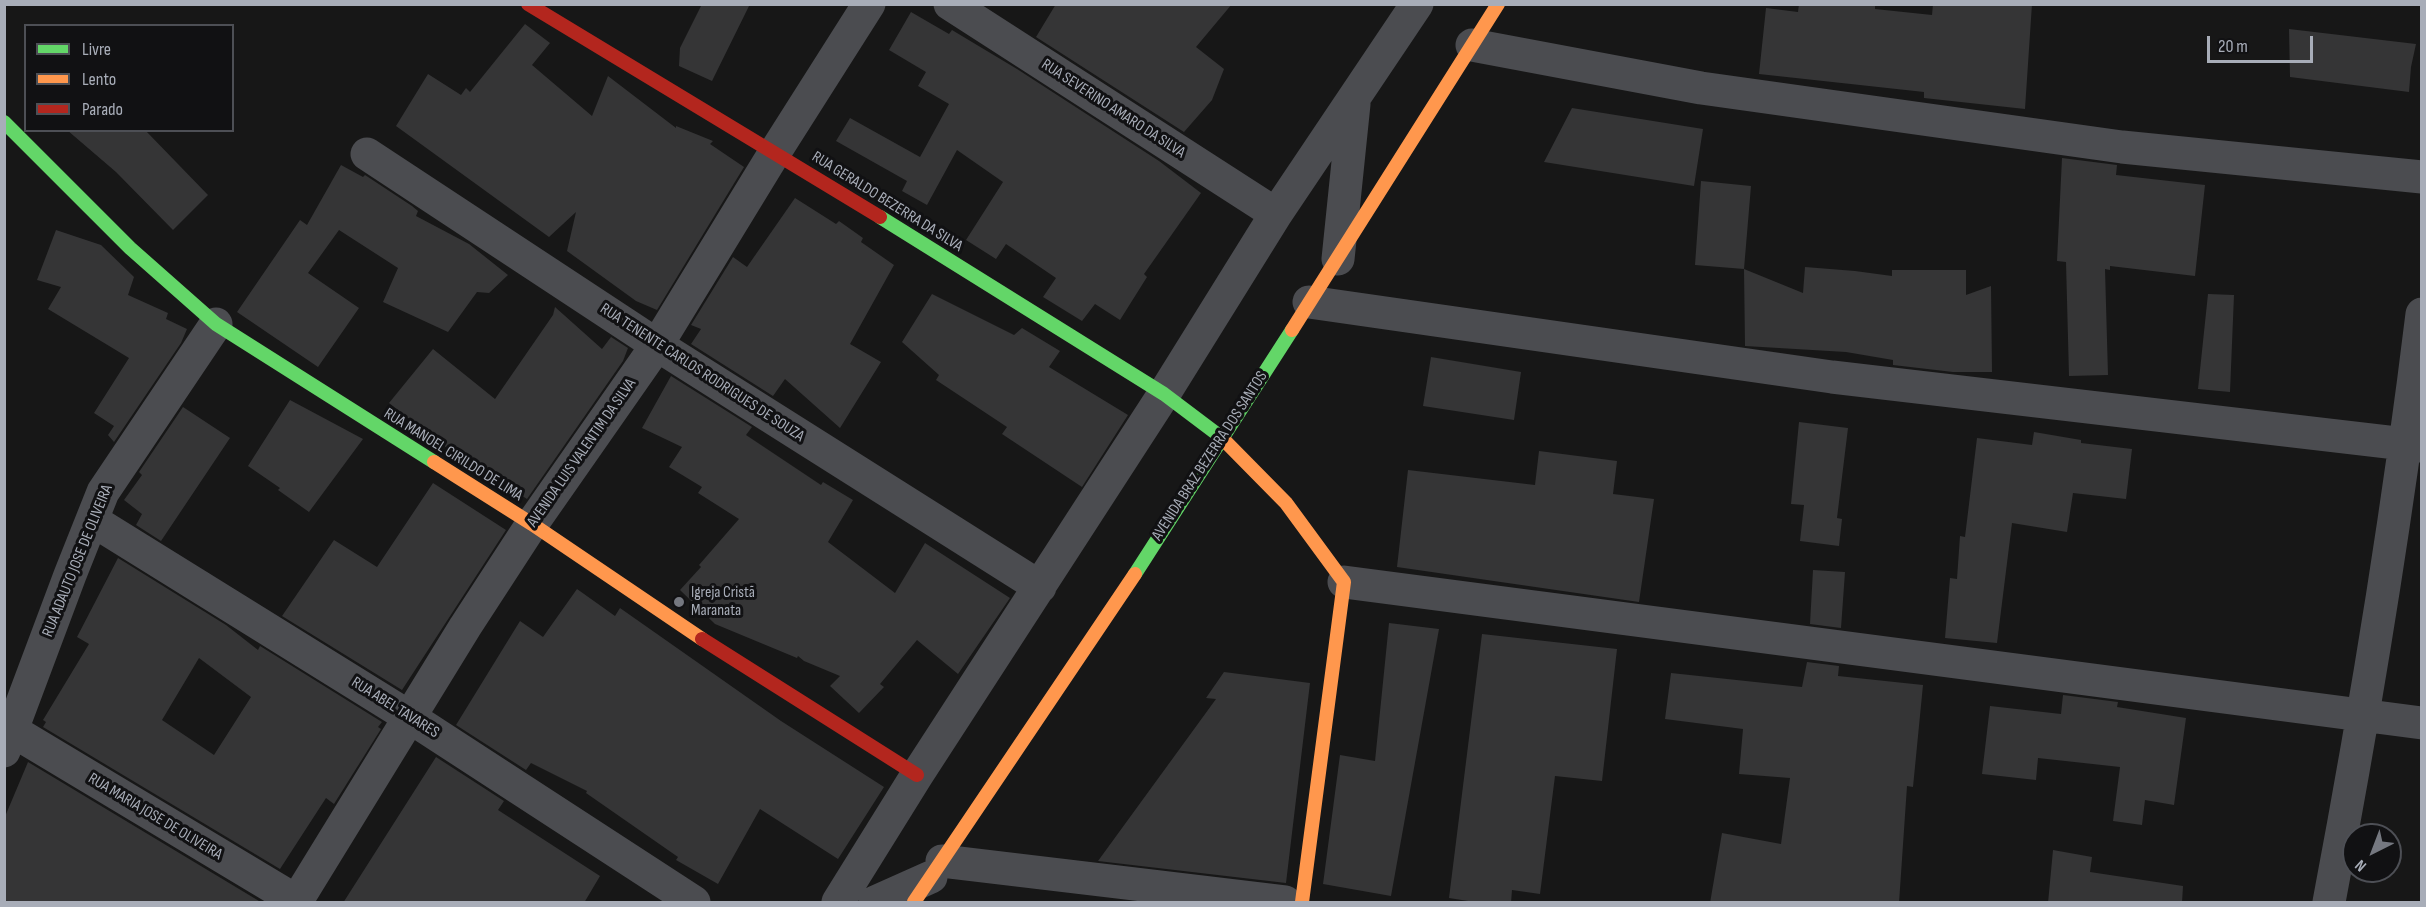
<!DOCTYPE html>
<html>
<head>
<meta charset="utf-8">
<style>
  body { margin:0 }
  #map { position:relative; width:2426px; height:907px; overflow:hidden; background:#171717; font-family:"Sofia Sans Condensed",sans-serif }
  canvas { display:block }
  .frame { position:absolute; inset:0; border:6px solid #a8adb8; pointer-events:none }
  .legend { position:absolute; left:24px; top:24px; width:210px; height:108px; box-sizing:border-box; background:#111113; border:2px solid #4d4f55; margin:0; padding:8px 10px; list-style:none; font-size:18px; color:#a8adb8 }
  .legend li { display:flex; align-items:center; gap:12px; height:30px }
  .legend b { width:30px; border:2px solid #4d4f55 }
  .north { position:absolute; left:2342px; top:823px; width:60px; height:60px; box-sizing:border-box; background:#111113; border:2px solid #4d4f55; border-radius:50%; rotate:222deg; font-size:16px; font-weight:700; line-height:24px; text-align:center; color:#a8adb8 }
  .north::after { content:''; display:block; margin:auto; width:21px; height:27px; background:#757880; clip-path:polygon(50% 0,100% 100%,50% 72%,0 100%) }
  .scale { position:absolute; left:2207px; top:36px; width:106px; height:27px; box-sizing:border-box; border:3px solid #a8adb8; border-top:0; padding-left:8px; font-size:18px; line-height:21px; white-space:nowrap; color:#a8adb8; -webkit-text-stroke:4px #111113; paint-order:stroke }
</style>
</head>
<body>
<div id="map">
<canvas width="2426" height="907"></canvas>
<div class="frame"></div>
<ul class="legend">
<li><b style="height:8px;background:#63d668"></b>Livre</li>
<li><b style="height:8px;background:#ff974d"></b>Lento</li>
<li><b style="height:8px;background:#b3261e"></b>Parado</li>
</ul>
<div class="north">N</div>
<div class="scale">20 m</div>
</div>
<script>
const g = document.querySelector('canvas').getContext('2d');
g.lineJoin = 'round';
function paint(path, color) { g.fillStyle = color; g.fill(path, 'evenodd'); }
function stroke(path, color, width, dash) { g.strokeStyle = color; g.lineWidth = width; g.lineCap = dash ? 'butt' : 'round'; g.setLineDash(dash || []); g.stroke(path); }
function write(font, color, halo, rows, align = 'center') {
  g.font = font + ' "Sofia Sans Condensed",sans-serif'; g.lineWidth = 6; g.setLineDash([]); g.textBaseline = 'middle'; g.strokeStyle = halo; g.fillStyle = color; for (const [text, x, y, turn = 0] of rows) {
    g.save(); g.translate(x, y); g.rotate((+turn || 0) * Math.PI / 180); g.textAlign = isNaN(turn) ? turn : align; if (halo) g.strokeText(text, 0, 0); g.fillText(text, 0, 0); g.restore();
  }
}
paint(new Path2D(`
  M702,4H750L712,81L679,66L680,48Z
  M1056,4H1232L1196,47L1224,69L1212,100L1184,132L1036,37Z
  M1799,4H1875V9L1932,15L1933,4H2032L2025,109L1924,98V92L1759,74L1766,8L1798,12Z
  M911,12L949,34L952,30L1017,69L1159,161L1201,193L1144,274L1147,277L1120,320L1095,304L1082,321L1043,297L1056,278L1006,244L996,259L966,240L1003,182L957,150L927,205L902,191L907,181L836,141L850,118L920,157L949,104L918,86L926,72L889,50Z
  M525,24L550,43L532,65L592,116L608,76L676,128V126L713,141L710,144L744,167L657,310L636,301L567,251L576,212L549,237L396,126L428,74L461,95L466,88L470,92Z
  M2289,29L2416,44L2411,67L2409,92L2290,77Z
  M1572,108L1703,129L1694,186L1544,162Z
  M67,130H145L208,195L173,230L116,172Z
  M2062,158L2117,165L2116,175L2205,185L2195,276L2110,266V270L2105,269L2108,375L2069,376L2066,262L2057,261Z
  M341,165L363,177L365,175L412,206L418,211L416,216L469,244L508,275L489,293L477,292L448,332L383,302L398,268L339,230L308,273L359,308L318,367L237,312L300,220L307,225Z
  M1701,181L1751,186L1744,269L1695,265Z
  M795,198L836,224L839,221L863,238L861,242L894,265L850,344L881,362L840,428L785,379L773,396L691,344L701,329L691,325L733,257L747,267Z
  M56,230L101,245L134,277L128,295L168,313L166,319L187,329L181,343L114,442L108,435L114,426L94,413L129,358L48,309L61,287L37,280Z
  M1805,267L1855,271L1892,276V270H1966V295L1991,286L1992,372H1953L1893,365V360L1846,352L1745,346L1744,269L1803,293Z
  M932,294L1014,335L1022,328L1060,351L1049,367L1128,415L1082,487L1002,434L1007,427L936,380L939,375L902,342Z
  M2208,294L2234,295L2230,392L2198,389Z
  M555,307L602,349L611,337L628,348L623,361L527,499L441,444L389,403L433,349L495,399L553,315Z
  M1431,357L1521,372L1514,420L1423,406Z
  M671,376L752,427L746,435L821,485L823,482L853,500L828,542L895,593L925,543L1010,598L958,674L917,640L880,684L884,687L859,713L830,686L840,676L804,661L798,656L797,658L715,624L680,590L701,567L699,565L739,519L698,493L702,487L669,467L682,447L642,428Z
  M290,400L363,439L309,512L278,490L280,488L248,466Z
  M183,407L230,438L161,541L136,525L142,514L124,500L142,475L139,472Z
  M1799,422L1848,428L1837,518L1842,519L1839,546L1800,541L1804,505L1791,504Z
  M2034,432L2081,440V443L2132,449L2126,499L2073,493L2067,532L2012,523L1997,643L1945,638L1950,578L1957,579L1960,536L1965,537L1977,438L2032,445Z
  M1539,451L1617,461L1613,494L1654,499L1639,602L1397,567L1408,470L1535,485Z
  M433,483L506,530L402,690L282,616L334,540L377,567Z
  M118,558L226,625L258,650L260,646L382,722L378,727L381,729L334,804L326,798L280,869L43,727L46,722L43,720L89,644L77,637ZM199,658L251,697L214,755L162,720Z
  M1813,570L1845,572L1841,628L1810,624Z
  M577,589L615,616L620,608L781,721L884,787L838,859L760,809L718,884L676,860L678,857L586,793L587,791L531,763L526,770L456,725L520,621L543,637Z
  M1389,623L1439,629L1391,896L1323,884L1340,755L1375,761Z
  M1482,634L1617,649L1602,781L1555,776L1540,894L1512,890L1511,903H1481L1449,898Z
  M1807,662L1839,666L1838,676L1923,685L1913,787L1907,786L1899,903H1710L1722,833L1781,844L1790,778L1739,774L1743,729L1665,719L1671,673L1802,687Z
  M1224,672L1310,683L1286,883L1098,861L1216,699L1206,698Z
  M2063,695L2118,702L2117,707L2186,718L2174,805L2145,800L2142,825L2113,821L2120,767L2038,758L2036,780L1982,774L1990,706L2061,714Z
  M436,757L504,801L498,810L600,876L584,903H343Z
  M28,762L259,901L258,903H4V819Z
  M2053,850L2092,857L2090,872L2183,886L2182,903H2048Z`), '#353536');
stroke(new Path2D(`
  M950,4L1276,214
  M1472,45L1701,88L2122,147L2422,177
  M367,154L657,345L1040,587
  M1338,259L1354,104
  M1309,302L1832,377L2422,446
  M92,520L411,718L694,902
  M1344,582L2422,723
  M13,731L298,902
  M4,751L70,575L103,492L216,324
  M942,861L1285,902
  M296,902L465,627L532,524L657,345L775,152L869,4
  M838,902L917,775L1164,394L1276,214L1417,4
  M875,902L931,877
  M2329,902C2366,707 2398,512 2422,314`), '#4b4c50', 33);
stroke(new Path2D(`
  M4,122L130,248L216,324L434,462
  M880,217L1164,394L1221,437
  M1135,574L1292,330`), '#63d668', 14);
stroke(new Path2D(`
  M1292,330L1498,4
  M1221,437L1286,503L1344,582L1302,902
  M434,462L532,524L702,639
  M914,902L1135,574`), '#ff974d', 14);
stroke(new Path2D(`
  M528,4L880,217
  M702,639L917,775`), '#b3261e', 14);
for (const [x, y, r, color] of [
  [679,602,6,"#757880"]
]) { const dot = new Path2D(); dot.arc(x, y, r, 0, 2 * Math.PI); g.fillStyle = color; g.fill(dot); stroke(dot, '#111113', 2); }
write('16px', '#a8adb8', '#111113', [
  ["RUA SEVERINO AMARO DA SILVA",1113,109,33],
  ["RUA GERALDO BEZERRA DA SILVA",887,202,32],
  ["RUA TENENTE CARLOS RODRIGUES DE SOUZA",702,373,33],
  ["AVENIDA LUIS VALENTIM DA SILVA",582,453,-55],
  ["RUA MANOEL CIRILDO DE LIMA",453,455,32],
  ["AVENIDA BRAZ BEZERRA DOS SANTOS",1210,456,-57],
  ["RUA ADAUTO JOSE DE OLIVEIRA",78,561,-68],
  ["RUA ABEL TAVARES",395,708,32],
  ["RUA MARIA JOSE DE OLIVEIRA",155,817,31]
]);
write('16px', '#a8adb8', '#111113', [
  ["Igreja Cristã",691,593],
  ["Maranata",691,611]
], 'left');
</script>
</body>
</html>
